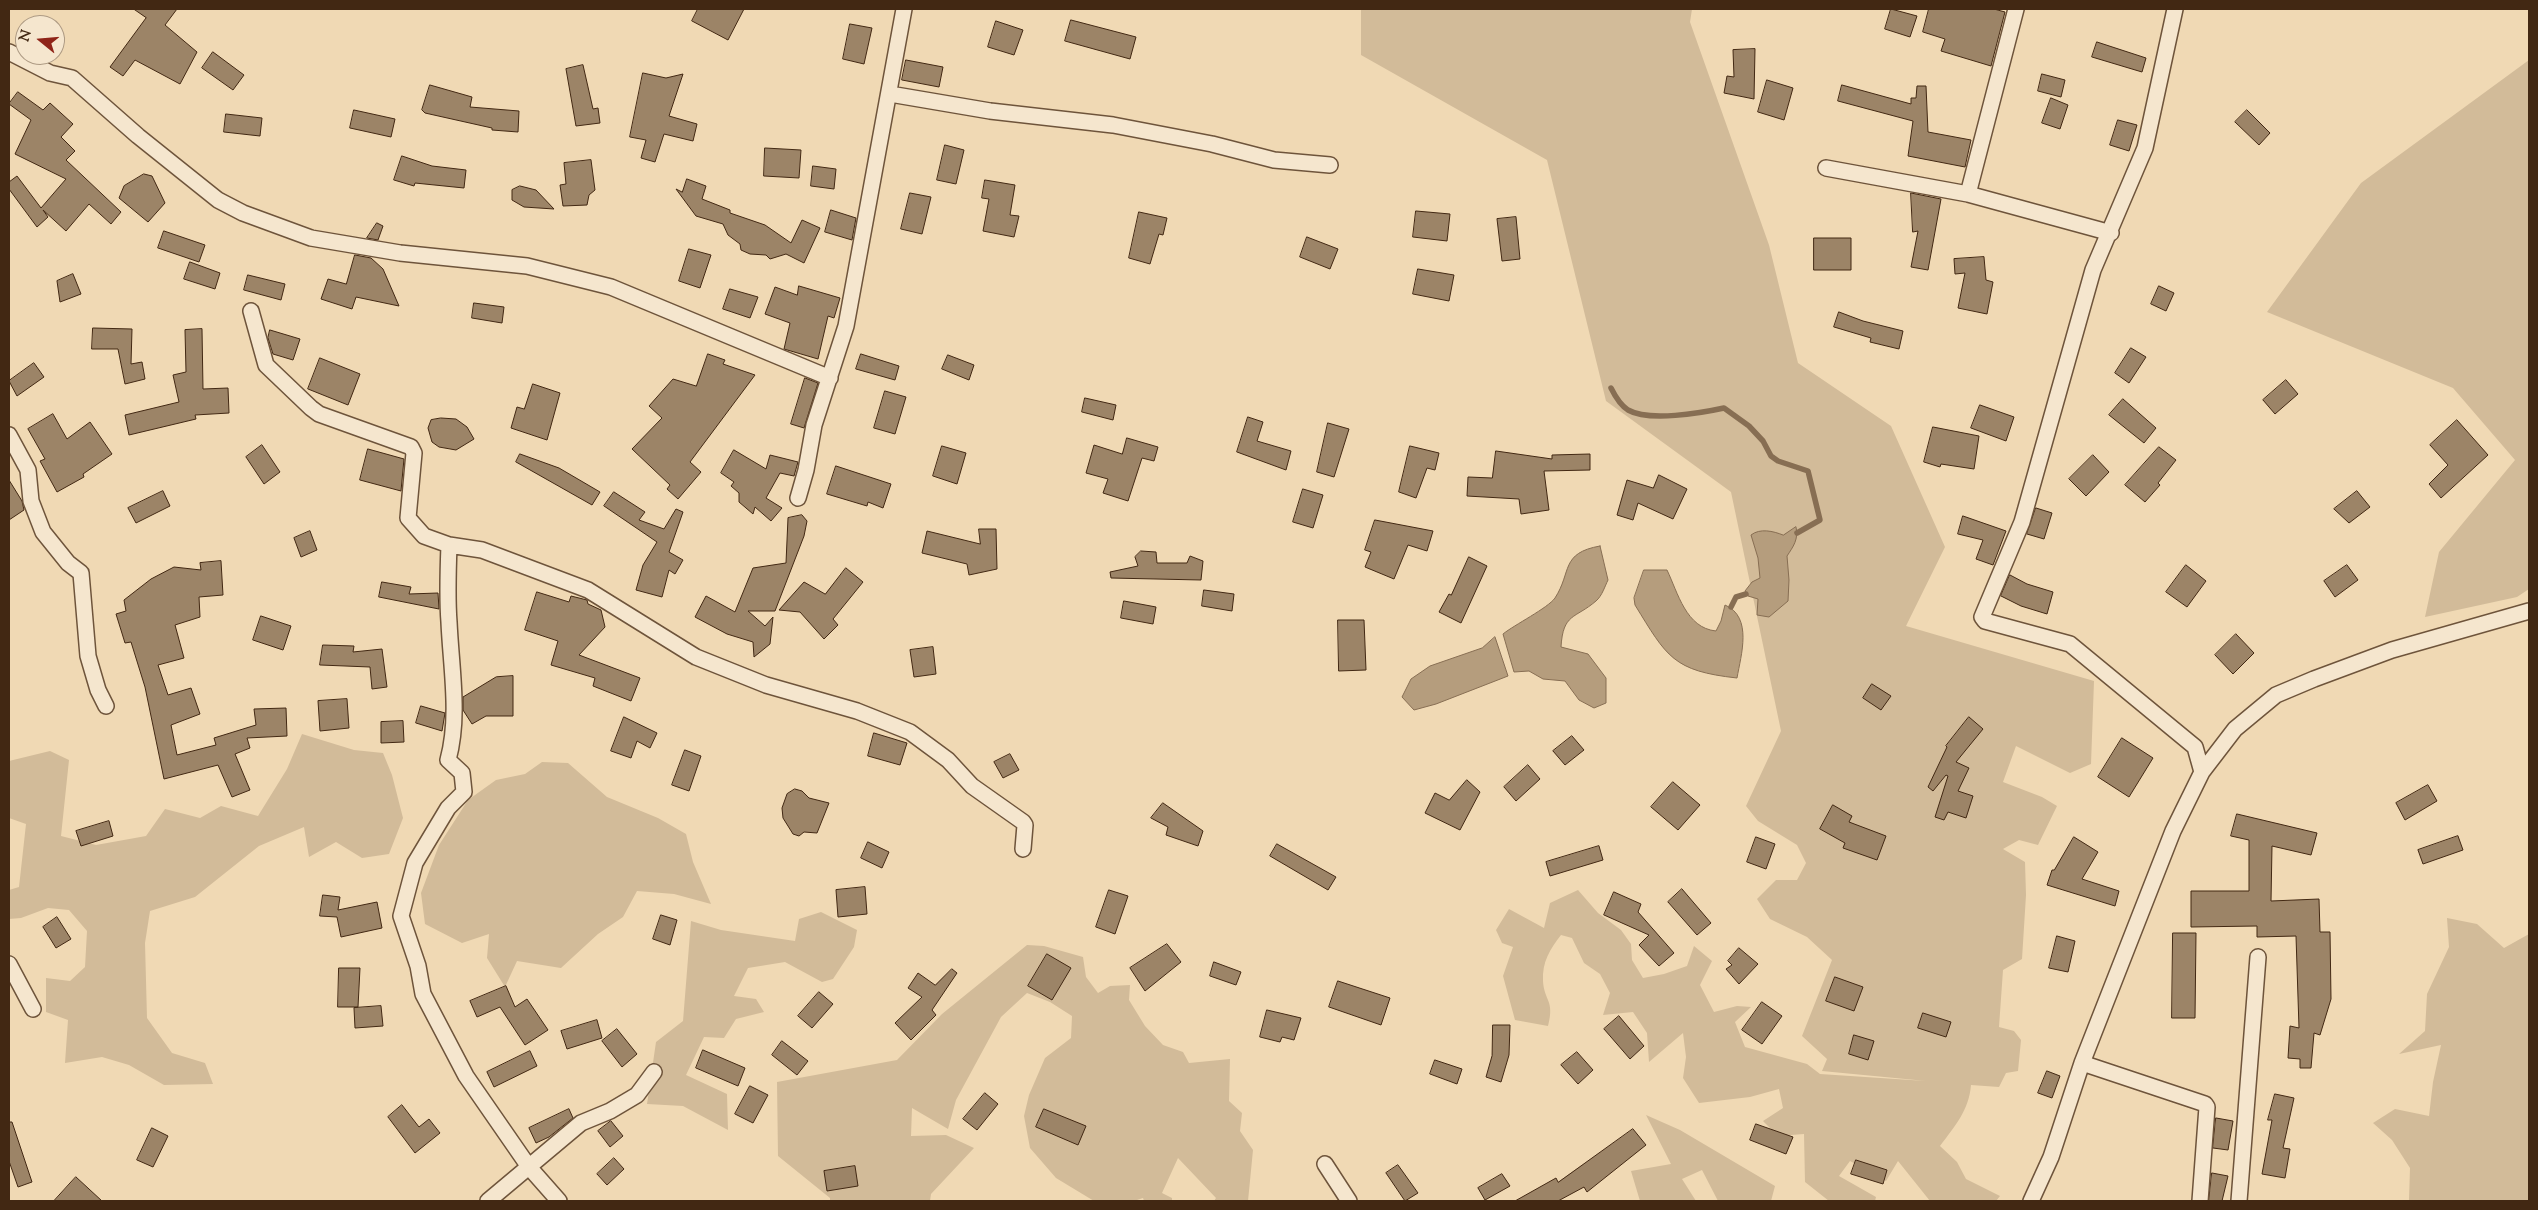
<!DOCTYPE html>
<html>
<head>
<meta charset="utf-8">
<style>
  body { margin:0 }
  #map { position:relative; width:2538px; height:1210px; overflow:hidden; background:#f0d9b4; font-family:"Sorts Mill Goudy",serif }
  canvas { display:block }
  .frame { position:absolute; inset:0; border:10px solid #422813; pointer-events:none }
  .north { position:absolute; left:15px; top:15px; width:50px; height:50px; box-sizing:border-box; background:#f5e6ce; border:1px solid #ad9a83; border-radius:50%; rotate:287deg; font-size:14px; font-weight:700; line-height:20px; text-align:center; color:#422813 }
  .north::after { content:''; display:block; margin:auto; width:18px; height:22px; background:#8f2418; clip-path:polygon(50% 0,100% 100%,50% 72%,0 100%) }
</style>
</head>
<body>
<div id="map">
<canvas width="2538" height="1210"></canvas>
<div class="frame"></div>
<div class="north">N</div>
</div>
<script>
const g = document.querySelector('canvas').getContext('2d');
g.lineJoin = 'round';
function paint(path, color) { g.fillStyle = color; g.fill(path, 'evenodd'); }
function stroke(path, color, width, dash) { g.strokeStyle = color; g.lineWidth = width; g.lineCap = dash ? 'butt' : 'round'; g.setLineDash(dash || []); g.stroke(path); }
paint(new Path2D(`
  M1361,9H1692L1690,22L1769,245L1798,363L1891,426L1945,547L1906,626L2094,681L2091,764L2070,773L2016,746L2003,782L2042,797L2057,806L2038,845L2019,840L2003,849L2025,862L2026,895L2022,959L2003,970L1999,1027L2014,1031L2021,1040L2018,1071L2006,1073L1999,1087L1971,1085C1969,1110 1955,1126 1940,1146L1957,1162L1966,1179L2000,1196L1996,1201H1930L1898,1161L1886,1181L1850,1161L1839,1176L1876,1197L1875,1201H1829L1805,1182L1804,1134L1778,1136L1763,1121L1783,1108L1779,1089L1750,1097L1699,1103L1683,1078L1686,1057L1683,1033L1649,1062L1647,1033L1633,1012L1603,1015L1610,993L1600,974L1584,963L1572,938L1561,935C1550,949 1542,962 1543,981C1544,1001 1555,1000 1548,1026L1515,1020L1503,976L1513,947L1502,943L1496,930L1509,909L1544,928L1550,903L1578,890L1598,913L1621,930L1631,944L1632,960L1643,978L1664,974L1687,966L1694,946L1712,961L1700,985L1714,1012L1737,1006L1751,1007L1735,1022L1745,1047L1807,1064L1820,1074L1926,1081L1822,1071L1827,1059L1802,1036L1832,960L1807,937L1770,919L1757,899L1776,880H1797L1806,863L1797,845L1758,821L1746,806L1781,731L1731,492L1606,401L1547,160L1361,55Z
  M2529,60V589L2517,597L2425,617L2439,552L2515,460L2453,388L2267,312L2361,183Z
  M302,734L354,750L383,753L392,775L403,818L389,854L362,858L336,842L309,857L304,827L259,846L195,897L150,911L145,943L147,1018L172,1053L205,1063L213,1084L164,1085L129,1065L102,1057L65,1063L68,1020L46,1012V978L70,981L85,967L87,931L69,910L48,908L21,918L9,919V890L19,887L26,824L9,818V761L50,751L69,760L61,836L96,845L146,836L165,809L200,818L221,806L258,816L287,769Z
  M542,762L568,763L607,797L658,818L686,834L693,862L711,904L674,894L637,891L623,917L598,934L561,968L517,961L505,987L487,958L489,934L462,943L425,924L421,893L439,845L468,800L496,780L525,774Z
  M821,912L857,930L854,947L833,979L822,982L785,962L748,968L734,996L756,999L764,1012L736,1019L724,1038L704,1037L686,1075L727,1094L728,1130L683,1106L647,1104L656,1042L683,1021L691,921L721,930L795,941L799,919Z
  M2447,918L2477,924L2504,948L2529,934V1201H2409L2410,1168L2392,1140L2373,1123L2395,1109L2429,1116L2433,1082L2441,1045L2399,1054L2425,1031L2427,994L2449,947Z
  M1027,945L1044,946L1083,957L1086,977L1098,993L1110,986L1130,985L1129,1000L1145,1026L1163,1045L1183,1052L1189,1063L1230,1059L1229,1101L1242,1113L1240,1131L1253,1150L1248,1201H1214L1216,1198L1178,1158L1162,1193L1172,1198V1201H1144L1143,1198L1134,1201H1094L1056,1178L1030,1148L1024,1116L1029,1095L1045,1058L1071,1038L1072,1016L1050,1002L1027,993L1001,1017L956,1100L948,1129L912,1108L911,1136L946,1135L974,1148L931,1194L930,1201H830V1198L778,1156L777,1082L897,1060L942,1014Z
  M1646,1115L1680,1130L1775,1186L1771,1201H1718L1702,1170L1682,1179L1696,1201H1640L1631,1171L1671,1164Z`), '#d2bb99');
const water = new Path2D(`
  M1796,527C1799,539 1793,547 1787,556L1789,580L1788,601L1769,617L1757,615L1758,599L1748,596L1745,591L1752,582L1760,578L1758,558L1751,535C1760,528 1773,531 1783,535Z
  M1600,546L1608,580C1605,586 1602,596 1596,601C1575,619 1563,613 1561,647L1588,654L1606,678V703L1594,708L1579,700L1565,681L1543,679L1529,671L1514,672L1503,634C1514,625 1548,608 1555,598C1572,572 1560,553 1600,546Z
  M1644,570H1667C1678,593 1686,628 1716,631L1721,621L1725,605C1753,617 1741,655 1737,678C1673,671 1667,657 1635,605L1634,598Z
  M1495,637L1508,676L1436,704L1414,710L1402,697L1411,679L1430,666L1482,648Z`);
paint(water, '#b59d7d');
stroke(water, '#876e53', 1);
stroke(new Path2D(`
  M1611,388C1615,396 1620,405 1628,410C1649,422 1701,413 1724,408L1749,426L1763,441L1771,456L1778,461L1808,471L1820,520L1797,533
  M1731,607L1736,597L1746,594`), '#876e53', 5.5);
const building = new Path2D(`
  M134,9H177L165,25L197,52L180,84L135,60L123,76L110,67L146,18Z
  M698,9H744L728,40L692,21Z
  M1891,9L1917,16L1910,37L1885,29Z
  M1929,9H1994L2005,12L1991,66L1941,51L1945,39L1923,32Z
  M1071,20L1136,37L1130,59L1065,41Z
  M996,21L1023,30L1014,55L988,47Z
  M850,24L872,28L864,64L843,59Z
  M2097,42L2146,58L2142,72L2092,57Z
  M1755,49L1754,99L1724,93L1727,76L1734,77L1733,50Z
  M213,52L244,75L233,90L202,68Z
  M906,60L943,67L939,87L902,80Z
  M583,65L593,109L598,108L600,123L576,126L566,69Z
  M643,73L666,78L683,74L669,116L697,124L693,141L664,134L655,162L641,158L646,140L630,137Z
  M2042,74L2065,80L2061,97L2038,91Z
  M1767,80L1793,88L1784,120L1758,112Z
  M430,85L472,97L470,107L519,111L518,132L492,130V128L425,113L422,110Z
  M1842,85L1911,104V98H1916L1917,86H1926L1928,132L1971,140L1965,167L1908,156L1913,121L1838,101Z
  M18,92L43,110L50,103L73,124L61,137L75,151L66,160L121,212L111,224L89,204L66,231L43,210L48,217L37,227L9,189V182L17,176L41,208L66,179L15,154L31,120L9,104Z
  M2051,98L2068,105L2060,129L2042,123Z
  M354,110L395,119L391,137L350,128Z
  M2247,110L2270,133L2259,145L2235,122Z
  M226,114L262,118L260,136L224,132Z
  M2118,120L2137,125L2129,151L2110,145Z
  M945,145L964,150L956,184L937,180Z
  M765,148L801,150L799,178L764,176Z
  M402,156L432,166L466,170L464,188L415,183L414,186L394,180Z
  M591,160L595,190L589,195L587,205L563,206L560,185L566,184L564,163Z
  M813,166L836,169L834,189L811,186Z
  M144,174L152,176L165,203L148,222L119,198L124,186Z
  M687,179L706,186L702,199L730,210V213L765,225L791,243L802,220L820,228L804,263L786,254L770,259L766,255L750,254L741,250L740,244L728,235L723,224L696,216L676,189L682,192Z
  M985,180L1015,185L1010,215L1019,216L1014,237L983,231L989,199L982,198Z
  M520,186L536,190L554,209L524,207L512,200V190Z
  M910,193L931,197L922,234L901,229Z
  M1911,193L1941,199L1928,270L1911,267L1918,231L1913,232Z
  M831,210L856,218L852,240L825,232Z
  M1416,211L1450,214L1447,241L1413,237Z
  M1139,212L1167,218L1163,235L1159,234L1150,264L1129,258Z
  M1516,217L1520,259L1502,261L1497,219Z
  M377,223L383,226L378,240L367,238Z
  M164,231L205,245L199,262L158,248Z
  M1307,237L1338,249L1330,269L1300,257Z
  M1814,238H1851V270H1814Z
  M689,249L711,255L700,288L679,281Z
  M355,255L371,258L383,269L399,306L356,297L352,309L321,299L328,279L346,284Z
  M1984,257L1986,280L1993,282L1987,314L1958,308L1965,273L1955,274L1954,259Z
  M190,262L220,273L215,289L184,279Z
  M1418,269L1454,275L1449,301L1413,294Z
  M73,274L81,294L60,302L57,281Z
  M248,275L285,284L281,300L244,290Z
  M799,286L840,298L834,318L828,316L818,359L784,349L790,323L765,314L775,287L797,295Z
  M2159,286L2174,293L2166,311L2151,304Z
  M730,289L758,297L750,318L723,309Z
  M474,303L504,307L502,323L472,318Z
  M1839,312L1863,321L1903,331L1899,349L1870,342L1871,338L1834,327Z
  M93,328L132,329L131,364L142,362L145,379L125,384L118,349H92Z
  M202,329L203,389L228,388L229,413L195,415L196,419L129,435L125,415L179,402L173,375L186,372L185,330Z
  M270,330L300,339L293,360L273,354L268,338Z
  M2131,348L2146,357L2129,383L2115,373Z
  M708,354L725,360L723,364L755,375L690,462L701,472L678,499L667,489L670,485L632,449L662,418L649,406L673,379L696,386Z
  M861,354L899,366L895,380L856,369Z
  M948,355L974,365L969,380L942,369Z
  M320,358L360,374L348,405L308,389Z
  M34,363L44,377L17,396L9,381Z
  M805,378L818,383L804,428L791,424Z
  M2286,380L2298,394L2275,414L2263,400Z
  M533,384L560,393L547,440L511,428L517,407L524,409Z
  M885,391L906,397L895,434L874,428Z
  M1085,398L1116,405L1113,420L1082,412Z
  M2123,399L2156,428L2144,443L2109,415Z
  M1980,405L2014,417L2006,441L1971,428Z
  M53,414L67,439L90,422L112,454L83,474L84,477L57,492L40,461L45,459L28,429Z
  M1248,417L1263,422L1257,441L1291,451L1286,470L1237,452Z
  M441,418L456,419L467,427L474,439L456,450L439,447L432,442L428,428L431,420Z
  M2457,420L2488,455L2441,498L2429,484L2448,465L2430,445Z
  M1328,423L1349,429L1334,477L1317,472Z
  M1933,427L1979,436L1974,469L1941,464L1940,467L1924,462Z
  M1127,438L1158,447L1154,461L1142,458L1128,501L1103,493L1108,479L1086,473L1094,445L1122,454Z
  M262,445L280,472L264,484L246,457Z
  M942,446L966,453L957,484L933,476Z
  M1410,446L1439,453L1435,470L1427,468L1416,498L1399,492Z
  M2159,447L2176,460L2158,483L2160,485L2145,502L2125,485Z
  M368,449L404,459L401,491L360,480Z
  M734,450L766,469L770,455L798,462L794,476L780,473L766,498L782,508L771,521L755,507L753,514L739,502V493L731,486L734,482L721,473Z
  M1496,451L1552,459V455L1590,454V470L1544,471L1549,510L1521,514L1519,499L1467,496L1468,477L1492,478Z
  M520,454L559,468L600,492L592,505L516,462Z
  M2093,455L2109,472L2086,496L2069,479Z
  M836,466L891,484L883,508L868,502L867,506L827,494Z
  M1659,475L1687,489L1673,519L1638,503L1633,520L1617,515L1627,480L1653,488Z
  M9,480L22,501L24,510L9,520Z
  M1303,489L1323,495L1313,528L1293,522Z
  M163,491L170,506L136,523L128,508Z
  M2357,491L2370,507L2349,523L2334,509Z
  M614,492L645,512L639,520L664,529L676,509L683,512L669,552L683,560L675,574L669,570L662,597L636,590L643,565L657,542L604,506Z
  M2036,508L2052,513L2044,539L2027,534Z
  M802,515L807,521L804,536L775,611H748L765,626L773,617L770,644L754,657L753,642L727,634L695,617L706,596L735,612L753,568L786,563L788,518Z
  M1963,516L2006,531L1993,565L1976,559L1983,540L1958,534Z
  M1375,520L1433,531L1427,551L1408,545L1394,579L1365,567L1371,552L1365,550Z
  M979,529H996L997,569L969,575L967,564L922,553L927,531L980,544Z
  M310,531L317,550L301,557L294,538Z
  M1141,551L1156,552L1157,563H1187L1190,556L1203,561L1201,580L1111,578L1110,572L1138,566L1135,557Z
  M1469,557L1487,566L1461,623L1439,612L1449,594L1451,595Z
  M221,561L223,595L199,597L200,617L175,625L184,658L158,665L168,695L191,688L200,714L171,725L177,755L216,745L214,738L256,725L254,709L286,708L287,736L247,738L250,748L235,754L250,790L232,797L218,765L164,779L145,687L131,642L125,643L116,614L126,611L124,600L151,579L174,567L201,570L200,563Z
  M2186,565L2206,581L2187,607L2166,592Z
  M2347,565L2358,580L2335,597L2324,581Z
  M846,568L863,582L833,619L838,625L824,639L800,612L779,610L804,582L825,594Z
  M2010,575L2027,584L2053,592L2047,614L2021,606L2001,596Z
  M382,582L411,587L409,594L438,593L439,609L379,597Z
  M1204,590L1234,594L1232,611L1202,606Z
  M537,592L569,602L571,596L587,600L588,604L601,610L605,627L579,655L640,678L631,701L593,686L595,678L551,665L558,641L525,630Z
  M1124,601L1156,607L1153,624L1121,618Z
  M261,616L291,626L283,650L253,640Z
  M1338,620H1364L1366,670L1339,671Z
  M2236,634L2254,653L2233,674L2215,655Z
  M323,645L354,646L353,652L382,649L387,687L372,689L370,667L320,665Z
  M933,647L936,674L914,677L910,650Z
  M513,676V716H486L472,724L463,710V697L496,677Z
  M1872,684L1891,696L1881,710L1863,698Z
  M347,699L349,728L320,731L318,701Z
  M421,706L445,713L442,731L416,723Z
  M624,717L657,733L650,748L637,741L631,758L611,751Z
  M1969,717L1983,729L1956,762L1969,768L1958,791L1973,796L1966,818L1948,812L1944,820L1935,817L1948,776L1946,775L1933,791L1928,787L1947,747L1946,746Z
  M403,721L404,742L381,743V722Z
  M874,733L907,743L900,765L868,756Z
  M1572,736L1584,750L1565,765L1553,751Z
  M2122,738L2153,758L2129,797L2098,777Z
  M685,750L701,756L689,791L672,785Z
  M1010,754L1019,770L1003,778L994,762Z
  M1528,765L1540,779L1516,801L1504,787Z
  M1467,780L1480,792L1460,830L1425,813L1435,793L1449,800Z
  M1673,782L1700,805L1678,830L1651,807Z
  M2428,785L2437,801L2405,820L2396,803Z
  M795,789L802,791L809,798L829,803L817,833L804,832L799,836L793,834L783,818L782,808L787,794Z
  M1163,803L1203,831L1198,846L1166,835L1168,827L1151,818Z
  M1833,805L1852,816L1849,822L1886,836L1877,860L1843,848L1845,843L1820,829Z
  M2237,814L2317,833L2311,855L2272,846L2271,901L2319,899L2320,932H2330L2331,999L2320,1035L2314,1033L2311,1068H2300V1059L2288,1058L2290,1026L2299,1028L2296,936L2257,937V926L2191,927V891H2249V840L2231,836Z
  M109,821L113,836L81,846L76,831Z
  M2458,836L2463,850L2423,864L2418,850Z
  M1756,837L1775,844L1766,869L1747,862Z
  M2074,837L2098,852L2082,879L2119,891L2115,906L2047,885L2052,870H2054Z
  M868,842L889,852L882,868L861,858Z
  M1277,844L1336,877L1328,890L1270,856Z
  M1599,846L1603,860L1550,876L1546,862Z
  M865,887L867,914L838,917L836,890Z
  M1682,889L1711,923L1697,935L1668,902Z
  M1109,890L1128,896L1115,934L1096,927Z
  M1614,892L1641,904L1638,912L1674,953L1659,966L1639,945L1649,935L1604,915Z
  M323,895L340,897L338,910L377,902L382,928L341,937L337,917L320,916Z
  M661,915L677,920L670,945L653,939Z
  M57,917L71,939L56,948L43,927Z
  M2173,933H2196L2195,1018H2172Z
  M2057,936L2075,941L2068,972L2049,968Z
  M1167,944L1181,962L1145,991L1130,968Z
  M1739,948L1758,964L1739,984L1726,969L1732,965L1728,961Z
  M1047,954L1071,968L1052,1000L1028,986Z
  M1214,962L1241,972L1236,985L1210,976Z
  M339,968H360L358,1007H338Z
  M952,969L957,973L932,1010L936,1015L911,1040L895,1023L922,997L908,988L918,973L935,985Z
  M1835,977L1863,987L1854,1011L1826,1001Z
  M1338,981L1390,998L1381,1025L1329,1007Z
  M506,986L515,1007L527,999L548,1030L525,1045L500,1007L477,1017L470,1001Z
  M819,992L833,1004L812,1028L798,1016Z
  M1762,1002L1782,1016L1762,1044L1742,1030Z
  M381,1006L383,1026L355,1028L354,1008Z
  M1267,1010L1301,1018L1294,1040L1282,1037L1280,1042L1260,1037Z
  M1923,1013L1951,1022L1946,1037L1918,1028Z
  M1619,1016L1644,1046L1630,1059L1604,1029Z
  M597,1020L602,1038L567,1049L561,1031Z
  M1493,1025H1510L1509,1055L1501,1082L1486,1077L1492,1056Z
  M617,1029L637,1054L622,1067L602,1041Z
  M1854,1035L1874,1041L1868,1060L1849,1054Z
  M782,1041L808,1061L797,1075L772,1055Z
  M703,1050L745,1068L738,1086L696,1068Z
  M530,1051L537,1066L494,1087L487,1072Z
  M1577,1052L1593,1070L1578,1084L1561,1065Z
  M1435,1060L1462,1069L1457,1084L1430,1074Z
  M2047,1071L2060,1076L2052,1098L2038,1093Z
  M750,1086L768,1095L753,1123L735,1114Z
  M985,1093L998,1104L977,1130L963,1119Z
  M2275,1094L2294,1098L2283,1148L2290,1149L2285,1178L2262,1174L2272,1120H2268Z
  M402,1105L419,1127L429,1119L440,1133L415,1153L388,1117Z
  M569,1109L573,1118L549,1137L536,1143L529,1128Z
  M1044,1109L1086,1126L1078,1145L1036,1127Z
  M2216,1118L2233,1121L2228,1150L2213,1148Z
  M611,1121L623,1136L610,1147L598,1131Z
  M9,1122H12L32,1182L18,1187L9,1161Z
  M1756,1124L1793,1137L1786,1154L1750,1140Z
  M152,1128L168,1136L153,1167L137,1160Z
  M1633,1129L1646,1145L1587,1192L1584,1187L1558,1201H1515L1556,1178L1558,1182Z
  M614,1158L624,1169L607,1185L597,1174Z
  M1856,1160L1887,1170L1883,1184L1851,1174Z
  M1398,1165L1418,1193L1405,1201L1386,1173Z
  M855,1166L858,1186L827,1191L824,1171Z
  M2212,1173L2228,1176L2222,1201H2209Z
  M1502,1174L1510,1186L1485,1200L1478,1188Z
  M76,1177L102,1201H54Z`);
paint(building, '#9c8467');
stroke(building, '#422813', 1);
const street = new Path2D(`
  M2175,9L2145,148L2093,270L2022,522L1982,617L1985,621L2070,644L2195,747L2202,772
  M9,52L50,73L72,78L138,136L218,200L243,213L311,238L400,253L527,266L611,287L830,378
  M890,94L990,111L1113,125L1212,144L1274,160L1330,165
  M1826,168L1968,194L2111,233
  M1968,194L2016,9
  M251,311L266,365L311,408L319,414L411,447L414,453L408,518L424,536L449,545L482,550L588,590L696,657L766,685L857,711L910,732L948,760L972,786L1023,822L1025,825L1023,849
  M9,435L28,470L31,501L43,532L68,563L81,573L88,656L98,690L106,706
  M798,498L806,470L814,425L846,326L904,9
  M449,545C448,571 447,597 449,622C451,668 460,716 448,760L462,773L464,792L448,808L415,863L401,916L418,966L423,994L466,1076L529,1167L559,1201
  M9,964L33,1009
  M2082,1063L2205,1104L2207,1107L2200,1201
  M1325,1164L1349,1201
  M488,1201L581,1123L610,1111L637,1095L654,1072
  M2031,1201L2051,1157L2082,1063L2173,831L2202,772L2235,729L2276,695L2314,679L2392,650L2529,611
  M2239,1201L2258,957`);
stroke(street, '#6e543b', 18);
stroke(street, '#f5e6ce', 15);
</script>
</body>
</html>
